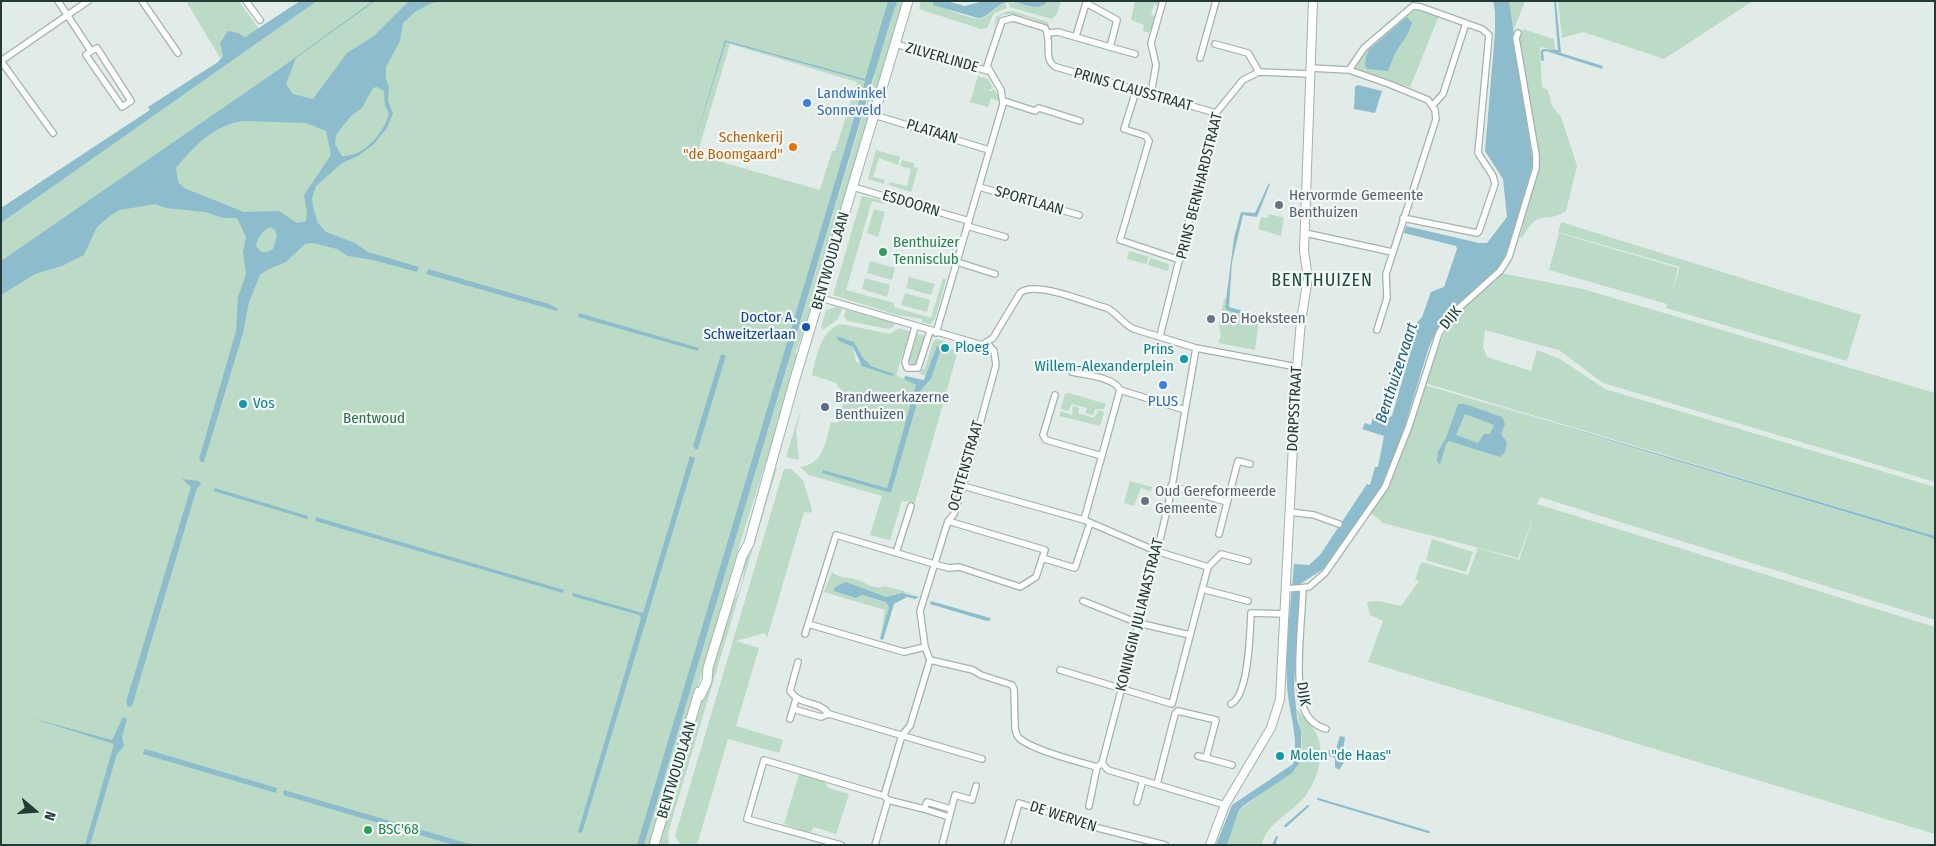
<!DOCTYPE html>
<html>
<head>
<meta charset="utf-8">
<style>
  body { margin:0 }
  #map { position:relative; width:1936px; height:846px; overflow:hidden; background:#e1ebe7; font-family:"Fira Sans Condensed",sans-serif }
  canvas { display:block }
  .frame { position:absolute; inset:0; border:2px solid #233a36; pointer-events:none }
  .north { position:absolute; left:10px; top:786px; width:50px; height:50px; -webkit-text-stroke:4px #f2f8f5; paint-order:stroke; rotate:108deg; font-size:14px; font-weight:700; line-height:20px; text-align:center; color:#233a36 }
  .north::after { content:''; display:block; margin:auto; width:18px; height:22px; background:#233a36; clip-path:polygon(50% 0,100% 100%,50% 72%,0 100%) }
</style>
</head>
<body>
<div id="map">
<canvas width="1936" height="846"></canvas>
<div class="frame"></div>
<div class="north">N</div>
</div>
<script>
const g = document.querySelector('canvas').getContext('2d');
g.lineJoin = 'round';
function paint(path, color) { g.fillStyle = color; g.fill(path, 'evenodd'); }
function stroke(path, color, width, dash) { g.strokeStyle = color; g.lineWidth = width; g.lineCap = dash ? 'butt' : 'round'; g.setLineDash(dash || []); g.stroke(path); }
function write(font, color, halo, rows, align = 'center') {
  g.font = font + ' "Fira Sans Condensed",sans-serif'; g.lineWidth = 4.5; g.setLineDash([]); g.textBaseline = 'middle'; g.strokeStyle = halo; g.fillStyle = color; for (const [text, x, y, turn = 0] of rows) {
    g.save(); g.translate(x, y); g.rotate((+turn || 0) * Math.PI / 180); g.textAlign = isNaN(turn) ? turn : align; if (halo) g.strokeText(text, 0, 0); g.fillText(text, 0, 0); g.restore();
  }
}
paint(new Path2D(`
  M186,1H239L259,29L244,37L220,58Z
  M317,1H905L812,309L795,353L800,355L741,540L651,845H1V223ZM726,40L865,79L867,72L875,75L646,836L713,592L865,81L726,42L692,151ZM730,44L857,82L835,151H832L820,190L697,155Z
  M921,1H933L932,3C942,7 973,21 982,18C991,16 995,6 1005,3L1007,8L994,13L987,28L981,29L919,9Z
  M1048,1H1061L1057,14L1052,19L1010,7L1008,2L1041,6Z
  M1135,1H1161L1159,6L1154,4L1151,15L1156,16L1152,30L1150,29L1149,33L1143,31L1144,25L1131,20Z
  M1509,1H1525L1512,34Z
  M1558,1H1753L1664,59L1583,32L1562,38Z
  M1416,9L1439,16L1410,87L1357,71L1355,65L1368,48Z
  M1012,11L1048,22L1049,27C1042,21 1007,9 999,17C996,21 995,27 993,31L996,17L1005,12Z
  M1523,29L1554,39L1555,50L1540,47L1542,87L1548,90L1552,106L1561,117L1577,166L1566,211C1542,226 1541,205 1522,238L1520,237L1540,161L1519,42Z
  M978,76L988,79L993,88L989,90L977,87L991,91L994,89L999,97V101L991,98L988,107L970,102Z
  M876,150L900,157L898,165L879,158L873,177L885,180L884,184L868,179Z
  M902,160L914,163V167L918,168L911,192L889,185L890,182L907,186L911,169L900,166Z
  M862,196L886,201L884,204L872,201L846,290L894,303V307L931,318L943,278L946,280L935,319L930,324L922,322V319L897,315L833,295Z
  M874,209L885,212L878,237L867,233Z
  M1269,214L1284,218L1281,236L1258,229L1261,217L1268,218Z
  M1561,222L1861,315L1847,361L1666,308L1667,304L1549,270L1559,233L1678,268L1672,291L1680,267L1558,232Z
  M1129,251L1149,257L1146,264L1127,259Z
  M1150,258L1169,264L1168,271L1148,265Z
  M870,261L895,268L892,280L867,273Z
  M1500,273L1583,289L1935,393V482L1603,383L1559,350L1485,330L1483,347L1487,357L1531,371L1537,350L1560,359L1605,389L1935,487V536L1425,383L1449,320Z
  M909,277L935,284L931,295L906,288Z
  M865,278L890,285L887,297L862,289Z
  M905,293L930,300L927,312L901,305Z
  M1224,299H1226L1225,308L1228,311L1259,318L1255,350L1218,343L1221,337L1219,325Z
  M837,307L842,309L838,319L823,330L821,327L826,310Z
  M846,310L895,323L893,327L889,329L847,321L844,316Z
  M841,324L890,334L899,328L910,332L896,375L917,385L887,488L823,470L891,493L921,390L931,379L942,348H936L927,377L919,373L925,368L933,342L936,339L950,343L948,348L955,350L956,346L959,347L915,503L902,501L890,540L870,535L882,496L809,475L800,467C824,464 825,443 831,422L837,423L845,396L836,383L812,375C816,358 821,329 841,324ZM836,337L854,342L863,359L871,366L894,374L856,362L853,347Z
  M917,334L926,336L917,365L913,366L909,360Z
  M1425,385L1935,539V620L1540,497L1537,504L1935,627V834L1368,662L1383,621L1370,615L1367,602L1379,601L1401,606L1419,581L1415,580L1421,562L1468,575L1478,548L1519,560L1534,515L1518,558L1383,523L1371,513L1396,471Z
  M1069,393L1106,404L1104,409H1095L1093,415L1085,413L1087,408L1072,404L1068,411L1061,409L1065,394Z
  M1073,406L1079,408L1078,413L1094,418L1099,410L1104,412L1100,426L1059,416L1061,411L1072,415Z
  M800,412H801L796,430L799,458L798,460L786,457Z
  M777,468L668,833L669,845H661V839L731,604C739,596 746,576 743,565L772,469Z
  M784,469H791L803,480L812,510L810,513L804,512L767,638L765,633L736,641L759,648L736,726L783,740L779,753L728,739L697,845H681L675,836Z
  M1130,481L1152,487L1151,491L1141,488L1134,506L1124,503Z
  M1432,539L1473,552L1466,572L1426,560Z
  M832,572C839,578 845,577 854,579C865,581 873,591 885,586L914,594L902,593L886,597L865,591L862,595L886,602L889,607L880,639L885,610L824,592Z
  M1296,708C1302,717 1312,725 1317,735C1326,754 1316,785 1302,800C1285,817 1270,821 1261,845H1227L1239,810L1296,769L1302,754L1301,731Z
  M799,774L824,780L828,788L849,794L836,834L814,827L810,833L784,824Z`), '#bcdbc7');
paint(new Path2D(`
  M300,1H317L1,223V208L150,110L148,107L218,62L223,56L220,43L228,31L238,33L245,37Z
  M373,1H375L296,58L286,84L293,94L313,99L347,53L374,36L409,1H442L432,3L416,11L403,23L400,41L386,67V79L389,87L388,101L393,113L387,128L374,144L358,156L342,163L316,186L312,198L313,207L318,223L326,232L355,243L368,252L419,267L417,272L373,260L348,256L337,249L313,243L305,244L286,262L267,270L260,275L249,302L243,333L204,462H201L199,459L236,331L238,297L246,274L243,252L246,237L237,218H223L205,212L166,208L155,204L120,210L111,215L97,227L84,255L62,266L35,274L1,295V261L278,70ZM377,87L384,91L385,106L389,113C384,133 364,157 342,156L335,144L336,135L351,116L362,108L373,88ZM243,121L306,123L326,131L331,155L304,195L307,213L306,221L297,223L279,211L244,212L184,188L178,182L176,168C194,146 214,125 243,121ZM270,227L275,230L277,236L273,249L267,252H261L256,246C258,237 262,231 270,227Z
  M888,1H896L897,5L895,7L886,35L656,805L644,845H637L865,81L726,42L692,151L725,40L865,79Z
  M933,1H946L965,6L984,1H1048C1037,14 1023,1 1010,2C996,2 990,18 978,18L933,5Z
  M1493,1H1509L1533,164L1511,243L1500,266L1440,323L1429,347L1398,448L1382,487L1325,568L1300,584L1294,687L1297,718L1301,731V761L1292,773L1243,806L1239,810L1227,845H1216L1232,805L1293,764C1300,738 1288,711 1287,684C1285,645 1291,604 1294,564L1309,565L1320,555L1367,484L1370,485L1375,467H1378L1384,436L1362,429L1365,423L1371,425L1373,417L1384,420L1392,416L1411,350L1414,326L1422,317L1431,292L1444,287L1457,249L1456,246L1404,233L1406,226L1479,243H1487L1507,217L1503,179L1485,151L1495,32V11Z
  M1554,1H1556L1561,53L1603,66L1602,69L1546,51L1543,52L1544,61L1541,60V51L1543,49L1558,50Z
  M1407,17L1412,23C1408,37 1402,41 1396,52C1392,58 1391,65 1388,71L1368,69L1365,66L1366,57L1369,50Z
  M1358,85L1382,91L1375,113L1354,109L1355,87Z
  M1269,183L1270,184L1257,217L1243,215L1232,262L1229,307L1260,316L1259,318L1228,311L1225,308L1234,238L1241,212L1255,213Z
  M428,269L549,304L558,309L557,311L426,274Z
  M579,313L699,348L698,351L578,317Z
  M836,336L854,342L863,358L871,366L894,374L892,376L862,366L853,347L839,341Z
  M937,346L942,347L931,379L921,390L891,493L822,473L823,470L887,488L916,385L904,379L905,376L924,380Z
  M721,354L726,356L724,362L698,449L696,450L693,446Z
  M1453,393L1935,536V539Z
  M1458,404H1465L1502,417L1505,424L1501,434L1507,442L1505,452L1500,457L1449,441L1446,444L1440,465L1437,461L1438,452L1446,438ZM1465,414L1494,425L1490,434H1484L1478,443L1456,435Z
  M690,456L695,458L582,833L578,832L641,618L639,615L572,596L573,593L643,613Z
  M182,479L199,481L201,485L197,488L132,706L128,707L126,702L191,487Z
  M215,488L308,516L307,519L213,491Z
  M316,517L564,590L563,593L315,521Z
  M846,582L886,597L902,593L919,597L915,599L907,597L894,604L883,640L880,639L889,607L886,602L862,595L856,598L834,591L835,587Z
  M931,601L990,618L991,620L987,621L930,604Z
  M28,717L112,740L123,717L127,719L122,737L124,746L117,754L90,845H85L114,744Z
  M1340,736L1345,737L1343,751L1344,755L1348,756L1339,770L1335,767V758L1328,755L1329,750L1335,752Z
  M144,749L152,751L277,788L276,793L143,754Z
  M284,790L473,845H454L283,795Z`), '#8dbdcc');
stroke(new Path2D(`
  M1318,799L1429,832H1428Z
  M1308,806L1286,826H1285Z
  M1273,845L1277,837
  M1274,845L1277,837`), '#8dbdcc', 2);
const minor = new Path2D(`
  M58,1L91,51L86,55L122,107L131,101L97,48L91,51
  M142,1L178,53
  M246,1L260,20
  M1048,33L1058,32L1110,47L1117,20L1086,3L1076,36
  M896,44L988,71
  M1215,44L1248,53L1259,72
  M1110,47L1135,54
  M1200,58L1216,1
  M1,61L88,1
  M1,61L53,133
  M1310,68L1349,70L1389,84L1428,100L1435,110L1436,119L1386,274L1387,298L1377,330
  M1349,70L1364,48L1413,6L1421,7L1482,29L1489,35L1478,153L1493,176L1495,184L1479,231L1477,233L1403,218
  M1136,91L1124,129L1146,136L1149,141L1120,240L1180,260
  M1151,94L1156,65L1151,43L1163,1
  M1004,101L1035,111L1039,108L1080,121
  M1433,105L1443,94L1466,23
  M874,115L989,150
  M853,187L969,221
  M979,187L1079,215
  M967,226L1005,237
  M1305,233L1392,252
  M957,262L995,274
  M821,298L982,345L993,338L1020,293C1035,280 1088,303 1107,308C1118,314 1123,324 1134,329L1196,348L1297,367
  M915,327L905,362L907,368H918L930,331
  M936,333L1003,104L1001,90L987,66L1002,21L1013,18L1045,28C1053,40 1042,60 1056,67L1216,113
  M1160,336L1216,113L1243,80L1259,72L1310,74
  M987,343L994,351L996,365L963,486L954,514L948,521L920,611L925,647L930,660L973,670L981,675L1012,685L1014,689L1015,728C1016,732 1016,735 1019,738C1032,750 1079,762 1097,767L1102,763L1108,770L1225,805
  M1072,372C1085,375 1114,377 1120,390
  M1120,390L1185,410
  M1055,395L1043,435L1046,440L1102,456
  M963,486L1084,520L1156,551L1208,567
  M1171,486L1227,502
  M1290,512L1314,515L1339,524
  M1084,520L1120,390
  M1219,534L1238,461L1250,464
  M896,553L911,506
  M1042,558L1075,568L1090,523
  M1202,589L1248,601
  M1286,589L1309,587L1325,573L1385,487L1409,426L1439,333L1450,316L1500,271L1509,257L1536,168V155L1516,38L1518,33
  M1303,589C1302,619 1294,683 1304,709C1308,720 1316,726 1326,729
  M1083,601L1138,623L1190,635
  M808,624L904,652L925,647
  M805,634L836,535L934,564L949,568L959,567L1020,587L1036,577L1045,550L948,521
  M798,662L790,691C801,707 819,700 829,714L982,759
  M1060,670L1172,704
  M796,699L793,709L821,717L829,714
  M1172,704L1208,567L1221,554L1248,561
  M1231,704C1249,695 1250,632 1251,613L1285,614
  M1178,711L1216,720L1206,758L1232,765
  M790,719L793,709
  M1198,756L1206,758
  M1102,763L1156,557L1171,492L1196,348
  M1157,784L1175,714L1178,711
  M888,800L924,809
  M1137,802L1143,780
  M1089,806L1097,767
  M949,817L924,809L927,802L951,809
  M841,845L747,819L764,760L884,796
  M875,845L888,800L884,796L902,735L910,726L930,660
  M942,845L955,795L972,800L976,786
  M1007,845L1019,803L1098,828L1165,845`);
const tertiary = new Path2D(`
  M1210,845L1225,805L1271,728L1280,699L1297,367L1301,321L1308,278L1304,251L1313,1`);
const secondary = new Path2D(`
  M700,696L707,681L708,668L742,556L749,543L794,382L908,1
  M654,845L699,692`);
stroke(minor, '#a4b2ae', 8);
stroke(tertiary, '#a4b2ae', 10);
stroke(secondary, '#a1b6b0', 11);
stroke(minor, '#fff', 5.5);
stroke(tertiary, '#fff', 8);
stroke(secondary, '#fff', 9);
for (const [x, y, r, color] of [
  [807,103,5,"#3f7fe0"],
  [793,147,5,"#e8710a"],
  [1279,205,5,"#6b7280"],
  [883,252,5,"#2e9e5b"],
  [1211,319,5,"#6b7280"],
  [806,327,5,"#1a4fb4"],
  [945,348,5,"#0f9aa8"],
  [1184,359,5,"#0f9aa8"],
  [1163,385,5,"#3f7fe0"],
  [243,404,5,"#0f9aa8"],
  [825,407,5,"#5c6f8a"],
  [1145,501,5,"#6b7280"],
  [1280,756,5,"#0f9aa8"],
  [368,830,5,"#2e9e5b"]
]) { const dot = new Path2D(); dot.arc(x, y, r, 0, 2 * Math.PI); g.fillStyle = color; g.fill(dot); stroke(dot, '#f2f8f5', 2); }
write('15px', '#233a36', '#f2f8f5', [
  ["ZILVERLINDE",942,58,16],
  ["PRINS CLAUSSTRAAT",1133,90,16],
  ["PLATAAN",932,132,17],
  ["PRINS BERNHARDSTRAAT",1200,186,-76],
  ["SPORTLAAN",1029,201,16],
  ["ESDOORN",911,204,17],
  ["BENTWOUDLAAN",831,261,-74],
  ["DIJK",1451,318,-51],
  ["DORPSSTRAAT",1295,409,-87],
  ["OCHTENSTRAAT",966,466,-74],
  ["KONINGIN JULIANASTRAAT",1140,615,-76],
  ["DIJK",1303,694,81],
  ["BENTWOUDLAAN",677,770,-73],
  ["DE WERVEN",1063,817,18]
]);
write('15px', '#366cbe', '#f2f8f5', [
  ["Landwinkel",817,94],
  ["Sonneveld",817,111],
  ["PLUS",1163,402,"center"]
], 'left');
write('15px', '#c56008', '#f2f8f5', [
  ["Schenkerij",783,138],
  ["\"de Boomgaard\"",783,155]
], 'right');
write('15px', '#5b616d', '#f2f8f5', [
  ["Hervormde Gemeente",1289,196],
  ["Benthuizen",1289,213],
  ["De Hoeksteen",1221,319],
  ["Oud Gereformeerde",1155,492],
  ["Gemeente",1155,509]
], 'left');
write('15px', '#27864d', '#f2f8f5', [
  ["Benthuizer",893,243],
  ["Tennisclub",893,260],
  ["BSC'68",378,830]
], 'left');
write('15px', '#164399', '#f2f8f5', [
  ["Doctor A.",796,318],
  ["Schweitzerlaan",796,335]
], 'right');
write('15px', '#0d838f', '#f2f8f5', [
  ["Ploeg",955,348],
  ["Prins",1174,350,"right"],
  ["Willem-Alexanderplein",1174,367,"right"],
  ["Vos",253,404],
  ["Molen \"de Haas\"",1290,756]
], 'left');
write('15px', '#4e5e75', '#f2f8f5', [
  ["Brandweerkazerne",835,398],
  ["Benthuizen",835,415]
], 'left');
write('15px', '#306e4d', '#f2f8f5', [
  ["Bentwoud",374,419]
]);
write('italic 16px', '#215d72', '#f2f8f5', [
  ["Benthuizervaart",1397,373,-72]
]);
g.letterSpacing = '1px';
write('18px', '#204b44', '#f2f8f5', [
  ["BENTHUIZEN",1322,281]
]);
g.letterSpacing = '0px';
</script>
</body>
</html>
